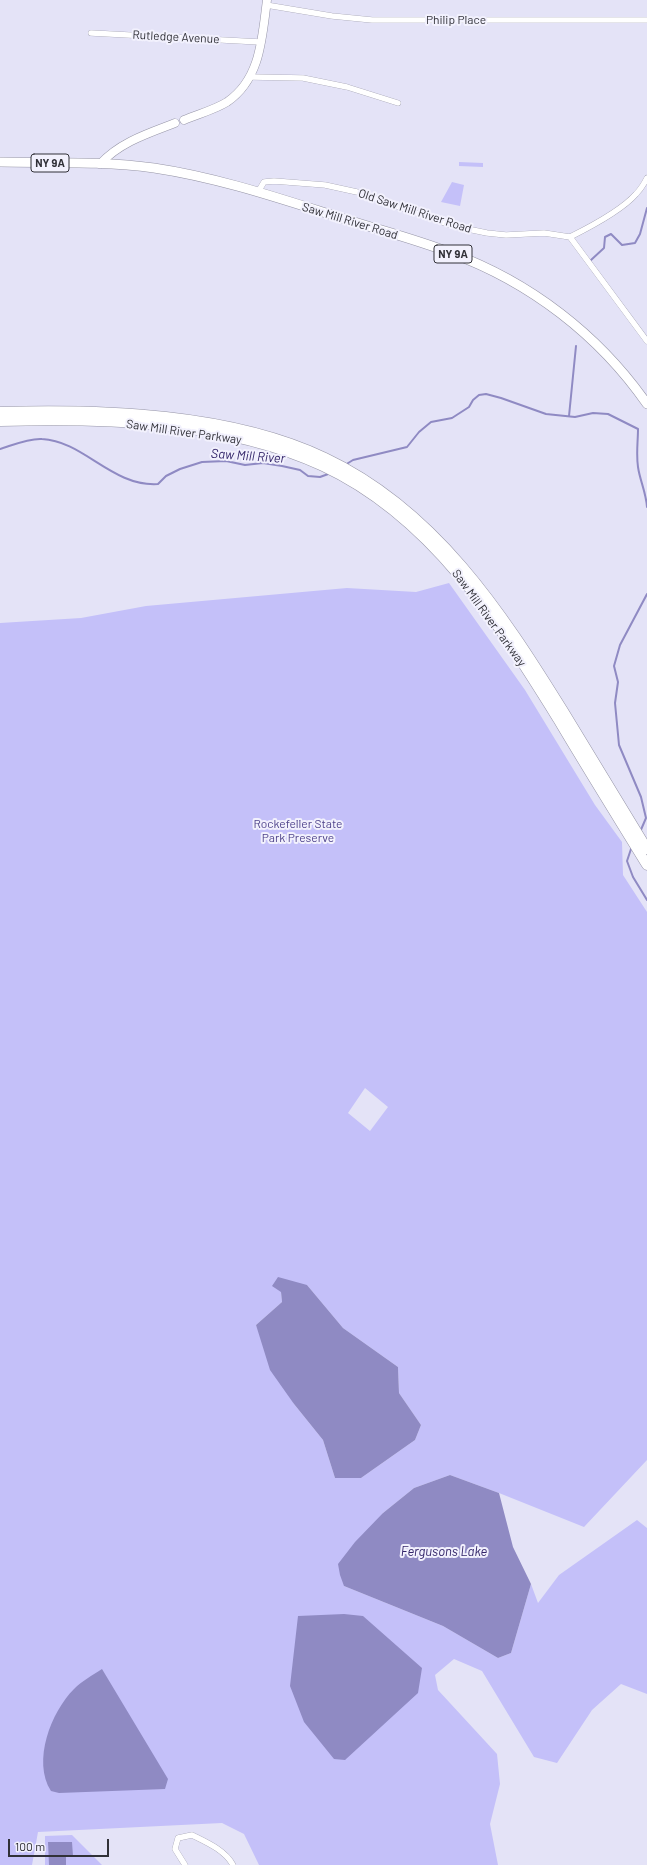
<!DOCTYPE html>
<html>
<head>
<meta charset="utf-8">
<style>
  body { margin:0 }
  #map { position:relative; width:647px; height:1865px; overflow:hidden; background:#e4e3f7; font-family:Barlow,sans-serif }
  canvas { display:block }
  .scale { position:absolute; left:8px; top:1839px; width:101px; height:18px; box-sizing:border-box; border:2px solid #313138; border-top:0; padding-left:5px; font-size:12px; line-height:14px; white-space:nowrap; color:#313138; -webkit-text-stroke:3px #f2f1fd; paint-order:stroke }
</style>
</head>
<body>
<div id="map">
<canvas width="647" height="1865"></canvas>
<div class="scale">100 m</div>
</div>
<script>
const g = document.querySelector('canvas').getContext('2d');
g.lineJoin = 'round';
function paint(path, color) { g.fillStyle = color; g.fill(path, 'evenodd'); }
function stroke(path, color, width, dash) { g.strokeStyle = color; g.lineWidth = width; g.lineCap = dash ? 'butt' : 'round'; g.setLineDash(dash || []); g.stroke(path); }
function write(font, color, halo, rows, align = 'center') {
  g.font = font + ' Barlow,sans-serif'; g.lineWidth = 4; g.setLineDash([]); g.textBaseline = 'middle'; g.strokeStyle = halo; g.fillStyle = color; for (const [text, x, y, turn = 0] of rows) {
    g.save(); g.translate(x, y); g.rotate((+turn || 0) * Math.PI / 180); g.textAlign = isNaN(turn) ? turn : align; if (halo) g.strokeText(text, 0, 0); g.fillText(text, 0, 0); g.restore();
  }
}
paint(new Path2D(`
  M459,162L483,163V167L459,166Z
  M452,182L464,185L460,206L441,202Z
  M449,583L525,690L595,805L622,842L623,875L647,912V1460L584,1527L499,1493L450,1475L414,1488L383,1513L344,1586L443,1626L498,1658L511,1653L531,1584L538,1603L559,1575L637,1520L647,1528V1694L621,1684L592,1710L557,1763L534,1757L482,1671L454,1659L435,1675L438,1690L497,1754L500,1784L490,1824L498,1865H259L244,1834L222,1823L38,1832L32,1865H0V623L81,618L146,606L347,588L416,592ZM365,1088L388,1107L370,1131L348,1113ZM307,1285L343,1328L398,1367L399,1393L421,1425L415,1440L361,1478H335L323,1440L294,1404L256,1325L282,1302L281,1292Z
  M72,1835L102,1865H45V1836Z`), '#c4c0f9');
paint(new Path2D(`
  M278,1277L307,1285L343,1328L398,1367L399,1393L421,1425L415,1440L361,1478H335L323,1440L294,1404L270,1370L256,1325L282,1302L281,1292L272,1286Z
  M450,1475L499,1493L513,1547L531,1584L511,1653L498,1658L443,1626L344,1586L340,1575L338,1564L355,1542L383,1513L414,1488Z
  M344,1614L363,1616L422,1668L418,1693L345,1760L334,1759L304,1722L290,1686L298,1616Z
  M102,1669L168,1779L165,1789L59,1793L51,1791C32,1761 51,1712 74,1689C82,1681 93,1675 102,1669Z
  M48,1842H72L73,1856H66V1865H49Z`), '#8f8ac3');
stroke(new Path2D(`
  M591,260L604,248L605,237L611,234L622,245L635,243L640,234L647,208
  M569,416L576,346
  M0,449C13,445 29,438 42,439C84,441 112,487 158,484L166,476L180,469L202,462L226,461L245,465L263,463L282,466L300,470L308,476L320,477L331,473
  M345,465L353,460L407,447L419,432L431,422L452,418L469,407L473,400L479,395L486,394L501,398L546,414L575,417L593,413L608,414L638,429C638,441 636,454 638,467C640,481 646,492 647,507
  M640,832L646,818L641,797L619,745L615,703L618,682L614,666L620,645L647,594
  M632,846L627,861L633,877L647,900`), '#8f8ac3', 2);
const street = new Path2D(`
  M266,5L332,16L372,20H647
  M91,33L260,42
  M251,77L303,78L347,87L398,103
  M258,192L264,182L274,181L325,185L357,192L453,226L487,233L506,235L544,233L570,237L647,341
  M570,237C588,228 623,209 636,194C640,190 644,184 647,178
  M185,1865L175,1849L178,1838L192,1835C206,1842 225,1850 233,1865`);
const secondary = new Path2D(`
  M184,120C198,114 214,110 227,102C261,79 262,37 267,0
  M100,164C120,142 149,133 175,123`);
const primary = new Path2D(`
  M0,162C51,163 103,161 154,168C221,178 284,200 348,220C383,231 418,240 451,253C530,282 599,335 647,404`);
const highway = new Path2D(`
  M0,412C103,409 231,413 325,458C435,510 501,611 563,711C591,757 619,803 647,849
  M0,421C105,418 226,421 323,466C432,517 497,621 558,719C587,768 617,816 647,865`);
stroke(street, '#9594a6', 6);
stroke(secondary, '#9594a6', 9);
stroke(primary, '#9594a6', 10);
stroke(highway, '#9594a6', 11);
stroke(street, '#fff', 5.5);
stroke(secondary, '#fff', 8);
stroke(primary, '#fff', 9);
stroke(highway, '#fff', 10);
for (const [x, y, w] of [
  [50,163,38],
  [453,254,38]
]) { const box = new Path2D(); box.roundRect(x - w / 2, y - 9, w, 18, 3); g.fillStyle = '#f2f1fd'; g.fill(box); stroke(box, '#313138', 1); }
write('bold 11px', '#313138', null, [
  ["NY 9A",50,163],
  ["NY 9A",453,254]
]);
write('12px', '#313138', '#f2f1fd', [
  ["Philip Place",456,20],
  ["Rutledge Avenue",176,37,3],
  ["Old Saw Mill River Road",415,211,18],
  ["Saw Mill River Road",350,221,17],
  ["Saw Mill River Parkway",184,432,8],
  ["Saw Mill River Parkway",489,618,54]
]);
write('12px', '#50458c', '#f2f1fd', [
  ["Rockefeller State",298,824],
  ["Park Preserve",298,838]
]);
write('italic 13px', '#34266a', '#f2f1fd', [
  ["Saw Mill River",248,456,4],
  ["Fergusons Lake",444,1552]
]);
</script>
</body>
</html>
